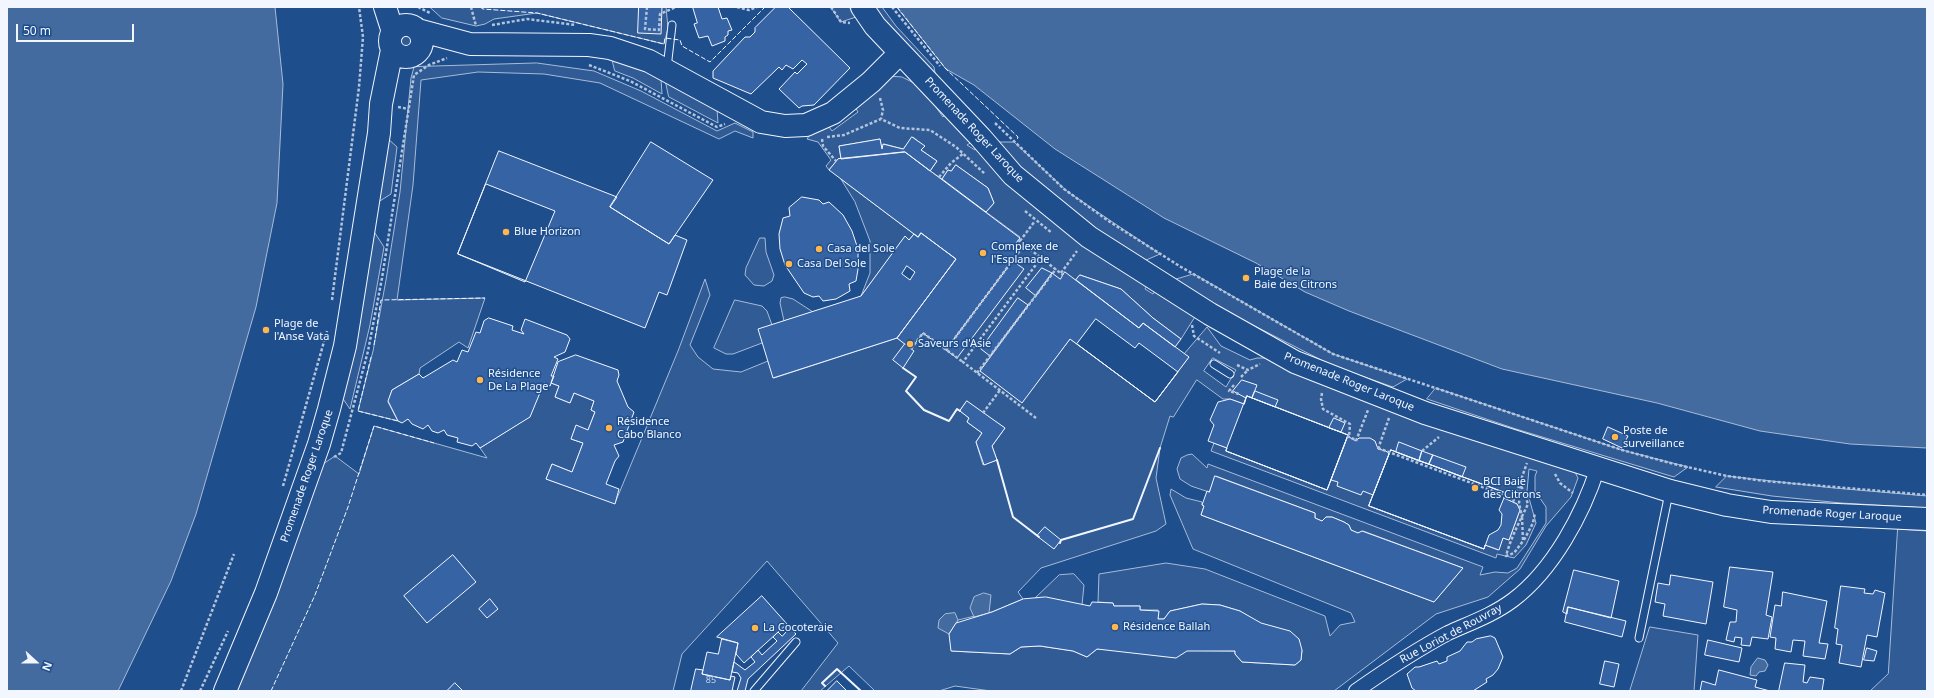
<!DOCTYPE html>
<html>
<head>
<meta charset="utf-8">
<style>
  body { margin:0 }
  #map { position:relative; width:1934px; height:698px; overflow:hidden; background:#1f4e8c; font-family:"Noto Sans",sans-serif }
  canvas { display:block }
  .frame { position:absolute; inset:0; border:8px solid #f2f6ff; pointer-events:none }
  .north { position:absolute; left:16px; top:642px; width:40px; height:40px; -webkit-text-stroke:3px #1f4e8c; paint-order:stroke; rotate:111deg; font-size:11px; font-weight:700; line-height:16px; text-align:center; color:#f2f6ff }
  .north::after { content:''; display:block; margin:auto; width:14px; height:18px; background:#f2f6ff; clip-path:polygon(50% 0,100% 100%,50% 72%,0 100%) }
  .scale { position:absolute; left:16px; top:24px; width:118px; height:18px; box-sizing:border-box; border:2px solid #f2f6ff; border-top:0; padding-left:5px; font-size:12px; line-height:14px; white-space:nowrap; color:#f2f6ff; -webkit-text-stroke:3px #1f4e8c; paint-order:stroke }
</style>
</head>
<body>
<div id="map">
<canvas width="1934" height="698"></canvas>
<div class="frame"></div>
<div class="north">N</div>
<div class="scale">50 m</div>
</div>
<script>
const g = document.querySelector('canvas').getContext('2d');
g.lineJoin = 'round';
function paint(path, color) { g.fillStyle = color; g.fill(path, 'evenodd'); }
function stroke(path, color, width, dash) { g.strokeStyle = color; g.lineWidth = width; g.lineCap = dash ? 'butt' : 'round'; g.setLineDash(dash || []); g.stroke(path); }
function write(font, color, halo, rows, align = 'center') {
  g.font = font + ' "Noto Sans",sans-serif'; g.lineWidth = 3; g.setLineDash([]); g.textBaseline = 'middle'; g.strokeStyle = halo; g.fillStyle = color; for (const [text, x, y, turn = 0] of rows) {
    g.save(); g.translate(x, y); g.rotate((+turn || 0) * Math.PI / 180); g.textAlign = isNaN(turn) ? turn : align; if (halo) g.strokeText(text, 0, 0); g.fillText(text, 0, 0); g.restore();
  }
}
const built = new Path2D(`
  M430,7H666L668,28L664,44L537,13L494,19L485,24L476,26L442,18Z
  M831,7H849L856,17L841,22Z
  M871,7H882L896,26L934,67L937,84Z
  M409,25L421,36L422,44L419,52L412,57L403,58L396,54L400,26Z
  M611,54L661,79L662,94L633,78L615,71Z
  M537,63L594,71L641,91L717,131L735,123L753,132V138L735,131L719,139L600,83L544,74L478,72L421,80L413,185L397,300L485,298L468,348L459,342L420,368L419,374L392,390L388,402L398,421L358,411L373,351L386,280L400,192L411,78L414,67Z
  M889,76L902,77L914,83L931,100L943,117L946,112L972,142L967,145L975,150L978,147L1149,282L1145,289L1153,294L1157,288L1198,312L1181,339L1153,318L1121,289L1080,275L1076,280L1060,279L1029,305L980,370L1022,402L1070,339L1155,402L1189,357L1184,354L1207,327L1221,346L1250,360L1257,358H1265L1574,470L1578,478L1571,497L1546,526L1520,569L1488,597L1436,614L1334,691H991L955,686L939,691H875L849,666L820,691H801L838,643L767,561L682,654L673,691H234L323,464L335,456L359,474L374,426L487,458L480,448L529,417L544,383L550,386L551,383L559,386L555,397L570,403L574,393L594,401L591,410L595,412L588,430L576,426L571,439L583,443L572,472L552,464L546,479L615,503L678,351L705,279L710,295L690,345L698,357L713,369L741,372L768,361L774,378L897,338L911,348L923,333L946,350L1022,248L1016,243L1020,237L986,212L994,203L988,188L956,165L951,171L948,170L942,179L930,171L937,161L921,150L924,146L913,137L903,149L884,144L882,149L880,139L839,146L841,159H838L829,170L826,166L831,160L818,142L807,139L809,136L812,132L827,124L832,131L858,112L854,105ZM1213,358L1236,370L1226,387L1204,371ZM1197,380L1223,399H1230L1244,404L1246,398L1240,393L1348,435L1327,490L1226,451L1227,448L1214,443L1211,451L1496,558L1497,554L1514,558L1526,545L1536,523L1527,491L1529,469L1537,471L1535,476V491L1546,507V523L1517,568L1508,573L1495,572L1480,575L1483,567L1208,464L1207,468L1192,454L1187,455L1181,458L1177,469L1180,479L1191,486L1209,492L1216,476L1315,513V518L1322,521L1326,517H1332L1344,522L1349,525L1351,530L1358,533L1363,531L1463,568L1434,602L1201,515L1204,506L1202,505V502L1186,498L1171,489L1170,495L1193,549L1351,613L1355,622L1340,625L1330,636L1325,616L1205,569L1166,563L1099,574L1098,602L1113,603L1114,606H1140V610H1158V619H1164L1170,611L1202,604L1220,605L1240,611L1302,650L1301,660L1295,665L1242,662L1235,654V651L1097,649L1087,657L1073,651L1040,646L1021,647L1010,654L952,651L950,634L958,620L992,612L1023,599L1018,592L1041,568L1156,531L1166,524L1156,478L1160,448L1170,416L1173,417ZM967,402L1005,428L992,446L997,460L983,465L976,442L982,433L967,422L969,418L960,411ZM1391,450L1505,493L1504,498L1517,504L1520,510L1509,540L1503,538L1498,550L1485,545L1484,549L1369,506Z
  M666,83L717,109L718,123L669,97Z
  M385,136L397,147L391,194L375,204Z
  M996,142H1014L1068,192L1160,254L1144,261L1102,234L1026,172Z
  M841,179L914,234L909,240L905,237L861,296L870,273V241L855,202Z
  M373,230L384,247L370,325L350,409L341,396Z
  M760,238H765L766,252L774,275L772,281L764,286L754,285L745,275L746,268Z
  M1194,274L1333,354L1407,379L1393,387L1333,366L1239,318L1174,280Z
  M785,297L793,299L813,312L784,321L780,303L781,298Z
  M735,300L762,306L767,311L772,325L762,343L733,354H726L714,348Z
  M1436,388L1622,450L1688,467L1674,477L1516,429L1427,399Z
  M1727,476L1834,488L1927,496V508L1841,503L1772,496L1716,487Z
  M1898,529L1927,531V691H1870L1888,674Z
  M1074,574L1084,585L1082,605L1035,598L1059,575Z
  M1650,627L1698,635L1694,691H1630Z`);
paint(built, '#305b95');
stroke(built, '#a8bbd7', 1);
const water = new Path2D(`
  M7,7H275L283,84L277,203L256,307L196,514L171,581L118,691H7Z
  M897,7H1927V448L1850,444L1760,431L1657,403L1502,369L1349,311L1305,292L1256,263L1164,218L1055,149L974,85L946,69Z
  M984,593L991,595L989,613L974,617L970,608L974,597Z
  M955,613L958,620L949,634L938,628L939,620L945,614Z
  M1758,658L1765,660L1768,665L1765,671L1759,672L1756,676L1750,675L1751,667Z`);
paint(water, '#446ba0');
stroke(water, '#a8bbd7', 1);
const building = new Path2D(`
  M639,7H662L661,34L638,33Z
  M693,7H718L722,19L727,18L732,30L728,31V35L725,37V41L712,46L708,36L699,38L694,24L697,23Z
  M776,7H788L850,68L814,105L802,106L799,108L779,89L795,72L797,74L807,64L802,60L793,69L786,65L782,70L779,67L751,94L713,78V71L745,37H750L755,32V28Z
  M912,137L925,146L921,150L937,161L930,171L905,152L841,159L839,146L880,139L882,149L883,144L903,149Z
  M651,142L713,180L669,244L610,207Z
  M499,151L617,197L610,207L669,244L675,235L687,240L667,295L659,292L645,328L458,254Z
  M905,152L1020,238L1016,243L1022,248L946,350L923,333L911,349L897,338L956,259L921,233L918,237L829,170L838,159Z
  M956,165L988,188L994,203L986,212L942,179L948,170L951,171Z
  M486,184L555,211L525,282L458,254Z
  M802,197L819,200L823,204L829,202L843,215L852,231L858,249V269L856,281L849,284L850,291L836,299L823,301L819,296L813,297L804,293L785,265L780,249L779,234L783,218L790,216L789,208Z
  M921,233L956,259L897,338L773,378L758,329L861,296L905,236L909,240L914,234L918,237Z
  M1013,261L1024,269L957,358L946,350Z
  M907,266L915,272L910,280L902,274Z
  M1042,268L1052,273L1036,296L1026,288Z
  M1065,272L1139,328L1143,323L1189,357L1155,402L1070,339L1022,403L980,371L1052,273L1060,279Z
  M1080,275L1121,289L1153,318L1181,339L1175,347L1143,323L1139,328L1076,280Z
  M1018,298L1028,305L990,356L981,349Z
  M489,318L513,326L512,330L524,334L521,330L525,319L567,335L570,339L565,352L554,357L558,359L551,376H554L550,386L544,383L530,417L480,448L476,443L472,446L457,442L458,438L447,435L444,430L438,433L432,431L428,425L423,429L412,424L408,419L402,423L398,421L388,401L392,390L419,374L423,378L453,360L457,362L462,350L468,352L476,332L480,333L484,321Z
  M1096,319L1135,348L1139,343L1178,372L1155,402L1077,344Z
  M905,344L914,351L903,368L893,360Z
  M576,355L618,370L619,375L617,381L628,407L634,412L623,442L614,445L619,456L615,461L606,484L619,489L615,504L546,479L552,464L572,472L583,443L571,439L576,425L588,430L595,412L591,410L594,401L574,393L570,403L555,397L559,386L551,383L558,362Z
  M1242,380L1257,385L1252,398L1247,396L1246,398L1233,391Z
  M1255,391L1278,400L1275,407L1252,398Z
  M1247,396L1348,435L1327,490L1226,451L1227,448L1208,441L1214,425L1210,420L1218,402L1230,399L1244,404Z
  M1247,396L1348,435L1327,490L1226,451Z
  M967,401L1005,428L992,446L997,460L984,465L976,442L982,433L967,422L969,418L960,411Z
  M1334,418L1345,423L1341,432L1329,428Z
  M1608,427L1628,436L1622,448L1603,439Z
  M1349,437L1356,441L1359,438H1370L1375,441L1378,449L1386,451L1389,454L1373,495L1363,491L1361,495L1337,486L1338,482L1331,480L1347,438Z
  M1399,442L1422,451L1419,461L1396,452Z
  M1391,450L1506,493L1504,498L1517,504L1520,510L1509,540L1503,538L1499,550L1485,545L1484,549L1369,506Z
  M1391,450L1506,493L1499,510L1502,514L1501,525L1498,530L1489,535L1484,549L1369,506Z
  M1422,451L1433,455L1429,464L1419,461Z
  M1433,455L1466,467L1462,477L1429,464Z
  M1215,476L1315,513V518L1322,521L1326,517H1332L1344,522L1349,525L1351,530L1358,533L1362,531L1463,568L1434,602L1201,515L1204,506L1202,505L1207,491L1209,492Z
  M1045,527L1061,540L1054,549L1037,536Z
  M453,555L476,582L427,623L404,596Z
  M1730,567L1773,572L1766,615L1772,617L1768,639L1752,637L1750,646L1741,645L1742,638L1735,637L1734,642L1726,640L1730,622H1736L1737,610L1724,607Z
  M1574,570L1619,581L1611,618L1568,607L1567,614L1563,612Z
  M1671,575L1713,582L1706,624L1663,616L1665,604L1655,602L1658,583L1669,585Z
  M1841,586L1865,589L1864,593L1873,594L1875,590L1885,593L1877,637L1867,635L1861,667L1839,663L1842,645L1836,644L1838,629L1835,628Z
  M1783,592L1827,601L1819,643L1828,644L1825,659L1803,656L1805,641L1793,640L1791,652L1775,649L1776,638L1770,637L1775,605L1781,606Z
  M762,596L787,624L744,663L736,654L738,643L717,637Z
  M1046,597L1090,606L1092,602L1113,603L1114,606H1140V610L1159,611L1158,619H1164L1170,611L1202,604L1220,605L1240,611L1261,623L1290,631L1299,639L1302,650L1301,660L1295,665L1242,662L1235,654V651H1187L1176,658L1097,649L1087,657L1073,651L1040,646L1021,647L1010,654L951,651L949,634L956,623L992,612L1023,599Z
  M490,599L498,609L487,618L479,609Z
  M1568,607L1626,621L1622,637L1565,622Z
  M790,628L796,634L748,679L745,691H732V690L737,691L741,678L738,673L732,672L734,662L745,670L755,662L751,657L758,650L762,655L777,641L773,637L778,632L782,636Z
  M1491,636L1495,638L1503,657L1498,669L1493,675L1486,679L1487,682L1473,691H1416L1412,688L1407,674L1415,667H1419L1437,661L1439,664L1447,661V657L1460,651L1467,642H1472L1476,639Z
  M722,639L738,643L730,680L702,674L707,652L718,654Z
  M1708,640L1742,648L1739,662L1705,655Z
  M1867,648L1877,651L1874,661L1864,660Z
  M1605,661L1619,664L1614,687L1600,684Z
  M1785,663L1805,665L1803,682L1807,683L1810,677L1824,679L1822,691H1779Z
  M696,669L703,670L702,674L730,680L731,676L735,677L732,691H691Z
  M1719,670L1757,680L1755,687L1770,691H1700L1702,681L1715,685Z
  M837,681L847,691H827Z
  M455,683L463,691H447Z`);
paint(building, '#3563a3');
stroke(building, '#f2f6ff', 1);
const lane = new Path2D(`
  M667,68L672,25
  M1214,364L1230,374
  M1639,638L1669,493
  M754,691L796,642`);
const street = new Path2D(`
  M1356,691C1386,670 1416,650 1448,633C1470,623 1493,615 1513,600C1553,570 1583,514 1598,467`);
const primary = new Path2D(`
  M385,7L393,32
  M862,7L875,26L981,138L1013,175L1089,237L1210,314L1295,362L1425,413L1670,491L1727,505L1771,512L1927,519
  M390 41a16 16 0 1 1 32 0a16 16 0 1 1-32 0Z
  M418,30L470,44L589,45L610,48L649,61L761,122L785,126L806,125L833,113L871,82L900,53
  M225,691L266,593L319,444L329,409L345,346L379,133L381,104L392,50`);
stroke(lane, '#f2f6ff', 9);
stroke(street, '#f2f6ff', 16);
stroke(primary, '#f2f6ff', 24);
stroke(new Path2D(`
  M418,7L430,13
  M471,7L476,26
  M647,7L645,29L659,30L660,14L676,7
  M737,7L749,10L757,7
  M831,7L841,22L850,23
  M892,7L940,66
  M492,25L527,19L576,25
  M589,65L630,81L717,127L725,124
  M880,98L883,110L881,119
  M398,107L409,109
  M995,123L1064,189L1110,222L1181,267L1333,354L1622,450L1674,464L1727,476L1765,481L1927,495
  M827,137L844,135L881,119L900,128L930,130L956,147L985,174
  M822,139L823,146L836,161
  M939,177L951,163L964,153
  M1025,211L1052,233
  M1018,240L1063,275
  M1020,241L1035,221
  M1061,273L1077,251
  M332,300L359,87L363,37L359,7
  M1192,325L1194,336L1220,353
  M911,349L923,333L963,362
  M946,350L1024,245
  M1237,365L1248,370L1260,364
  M977,373L1056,269
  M1241,377L1248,370
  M1234,385L1229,391L1239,394
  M1322,393L1321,399L1323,409L1350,424L1349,437
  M983,413L1000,390
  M1036,418L963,362L1041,258
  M1347,436L1356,440
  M1356,441L1368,410
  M1378,448L1514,499
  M1378,449L1389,418
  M1422,451L1439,437
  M334,457L341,453L368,351L382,278L414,75L429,65L447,58
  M1555,474L1560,483L1573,493
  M283,486L327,331
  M1513,502L1527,463
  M1522,517L1523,541L1514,553L1506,556C1511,537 1520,521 1528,504L1521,485L1519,503L1522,517
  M1524,540L1533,523L1535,513
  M181,691L234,554
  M200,691L228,631`), '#b3c4dc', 2.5, [3, 2]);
stroke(lane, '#1f4e8c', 7);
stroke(street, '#1f4e8c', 14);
stroke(primary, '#1f4e8c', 22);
stroke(new Path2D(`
  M480,7L483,9L537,13L664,44L665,38L680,40L682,46L710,62L765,7
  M897,7L946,69L1018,137L1017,140
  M374,345L381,300L485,298
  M371,357L358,411L398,421
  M271,691L315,595L348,507L374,426L434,443`), '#f2f6ff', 1, [5, 2]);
stroke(new Path2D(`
  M903,368L916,377L906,391L924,410L949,421L957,409L960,411
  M997,460L1013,517L1039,537
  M1060,543L1061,540L1133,519L1160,448
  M825,686L822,683L837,669L861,691`), '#f2f6ff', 2);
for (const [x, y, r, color] of [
  [506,232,4,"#ffb74d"],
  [819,249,4,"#ffb74d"],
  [983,253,4,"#ffb74d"],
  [789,264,4,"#ffb74d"],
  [1246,278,4,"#ffb74d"],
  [266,330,4,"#ffb74d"],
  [910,344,4,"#ffb74d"],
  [480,380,4,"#ffb74d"],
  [609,428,4,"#ffb74d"],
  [1615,437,4,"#ffb74d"],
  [1475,488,4,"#ffb74d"],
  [1115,627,4,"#ffb74d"],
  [755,628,4,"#ffb74d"]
]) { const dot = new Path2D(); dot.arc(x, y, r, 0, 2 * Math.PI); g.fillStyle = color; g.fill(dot); stroke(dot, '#1f4e8c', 1.5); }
write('9px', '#c3d1e8', null, [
  ["85",711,680]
]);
write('11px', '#f2f6ff', '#1f4e8c', [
  ["Promenade Roger Laroque",974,130,47],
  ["Promenade Roger Laroque",1349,382,22],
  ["Promenade Roger Laroque",307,476,-71],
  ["Promenade Roger Laroque",1832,514,3],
  ["Rue Loriot de Rouvray",1451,634,-28]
]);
write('11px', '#f2f6ff', '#1f4e8c', [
  ["Blue Horizon",514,232],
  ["Complexe de",991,247],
  ["l'Esplanade",991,260],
  ["Casa del Sole",827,249],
  ["Casa Del Sole",797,264],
  ["Plage de la",1254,272],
  ["Baie des Citrons",1254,285],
  ["Plage de",274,324],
  ["l'Anse Vata",274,337],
  ["Saveurs d'Asie",918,344],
  ["Résidence",488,374],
  ["De La Plage",488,387],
  ["Résidence",617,422],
  ["Cabo Blanco",617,435],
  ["Poste de",1623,431],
  ["surveillance",1623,444],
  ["BCI Baie",1483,482],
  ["des Citrons",1483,495],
  ["Résidence Ballah",1123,627],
  ["La Cocoteraie",763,628]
], 'left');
</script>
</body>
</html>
